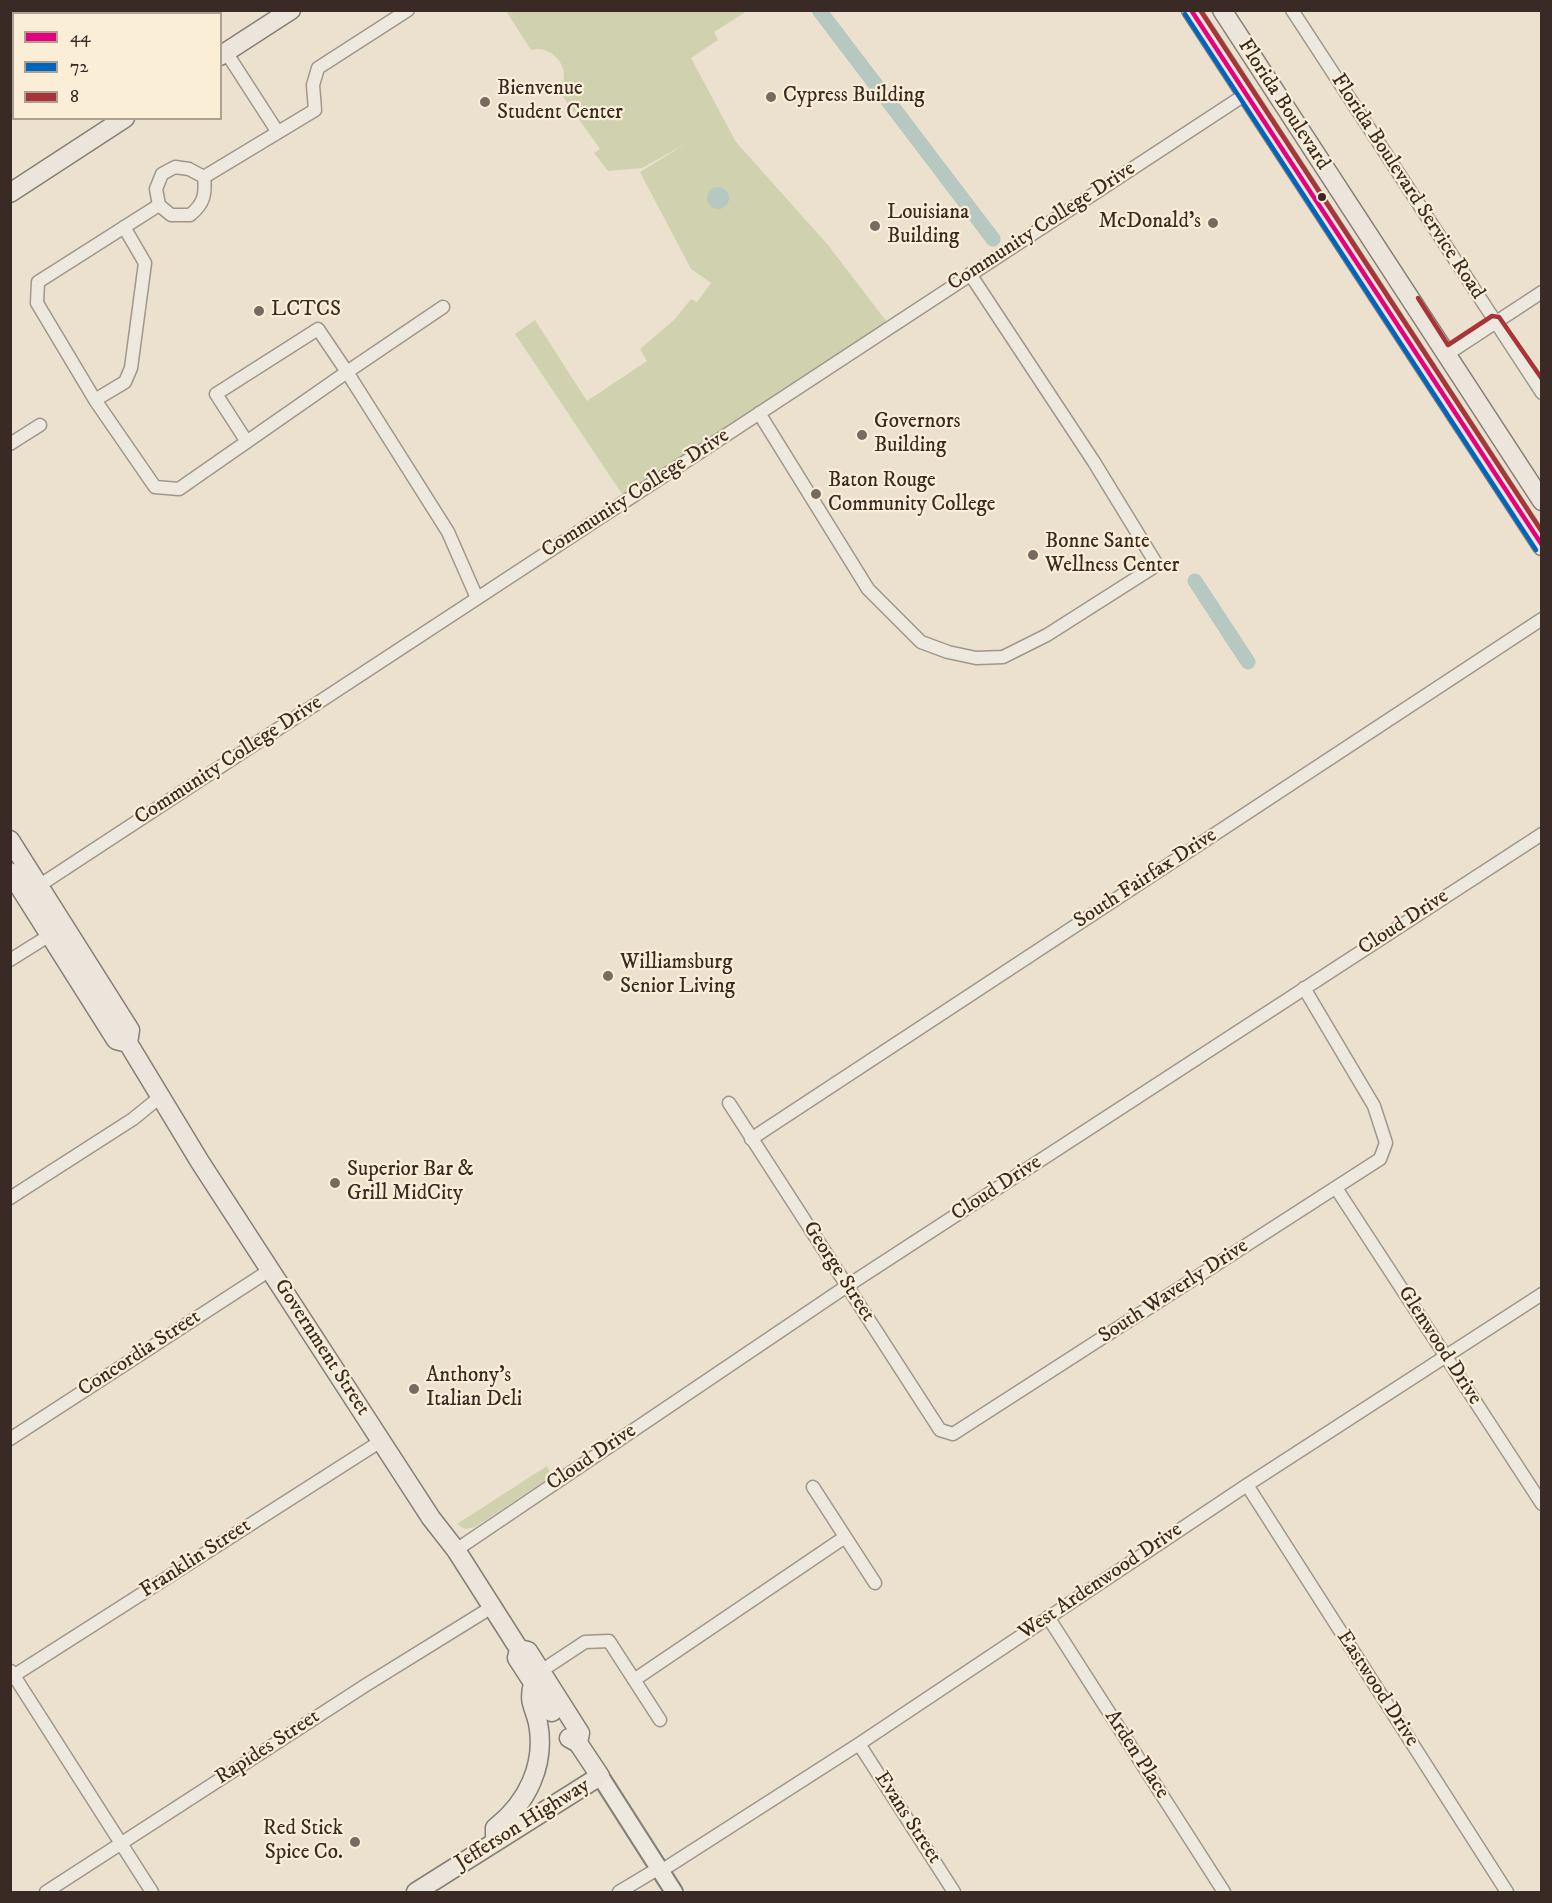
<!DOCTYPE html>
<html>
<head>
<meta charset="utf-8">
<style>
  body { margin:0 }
  #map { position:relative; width:1552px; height:1903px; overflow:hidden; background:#ebe1ce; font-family:"IM FELL DW Pica",serif }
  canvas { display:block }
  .frame { position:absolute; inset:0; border:12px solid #3a2a25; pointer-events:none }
  .legend { position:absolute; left:12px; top:12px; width:210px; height:108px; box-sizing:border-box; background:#faeed7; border:2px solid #ada090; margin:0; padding:8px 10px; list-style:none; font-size:18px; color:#3a2a25 }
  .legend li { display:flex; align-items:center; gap:12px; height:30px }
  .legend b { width:30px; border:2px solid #ada090 }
</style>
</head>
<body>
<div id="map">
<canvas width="1552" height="1903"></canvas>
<div class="frame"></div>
<ul class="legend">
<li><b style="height:8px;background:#e5007d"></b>44</li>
<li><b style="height:8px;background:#0065bd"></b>72</li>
<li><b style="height:8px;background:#a83438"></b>8</li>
</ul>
</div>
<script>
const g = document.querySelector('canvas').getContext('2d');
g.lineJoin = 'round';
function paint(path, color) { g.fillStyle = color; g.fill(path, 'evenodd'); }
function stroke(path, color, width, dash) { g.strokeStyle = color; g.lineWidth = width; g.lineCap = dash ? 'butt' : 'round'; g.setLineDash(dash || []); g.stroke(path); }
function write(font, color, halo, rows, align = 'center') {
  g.font = font + ' "IM FELL DW Pica",serif'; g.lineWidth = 4.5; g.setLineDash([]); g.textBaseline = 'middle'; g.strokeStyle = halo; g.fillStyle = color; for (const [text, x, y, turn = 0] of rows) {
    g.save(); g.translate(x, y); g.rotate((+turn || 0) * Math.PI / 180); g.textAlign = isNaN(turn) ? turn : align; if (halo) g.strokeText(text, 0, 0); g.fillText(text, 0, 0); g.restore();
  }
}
paint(new Path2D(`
  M506,11H747L714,32L718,40L691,58L736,142L828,245L890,326L626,500L515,334L535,320L587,401L647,361L640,349L674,320L691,299L697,302L711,283L691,269L640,172L687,143L642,168L608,171L594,153L600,149L561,94C562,88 564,81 564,75C564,60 547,45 531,50Z
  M547,1466L550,1472L549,1478L475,1527L465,1529L457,1524Z`), '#d0d2af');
paint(new Path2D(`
  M707 198a11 11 0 1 1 22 0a11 11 0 1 1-22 0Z`), '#b6c8c0');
stroke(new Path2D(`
  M819,10L993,239
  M1195,581L1248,662`), '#b6c8c0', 15);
const minor = new Path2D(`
  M1292,10L1542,393
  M226,52L277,131
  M175,167L189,169L204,177C206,194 204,204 190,215H171L159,205L156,189L162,174Z
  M204,177L315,110L313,85L318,68L408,10
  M159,205L38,282L37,303L95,400L155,487L179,489C235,450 291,411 347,372L318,329L216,394L247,442
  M443,307L347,372L448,532L477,598
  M1446,355L1542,292
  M95,400L125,382L131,368L145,263L124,227
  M759,413L868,589L921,642L948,652L976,658L1003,657L1047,635L1157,565L1094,462L970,274
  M10,444L40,425
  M34,889L1246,94
  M10,960L50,935
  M729,1103L940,1430L953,1434L1380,1159L1386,1143L1374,1106L1304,988
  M751,1139L1542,619
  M1336,1188L1542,1504
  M10,1198L133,1119L160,1097
  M10,1439L270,1270
  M1247,1485L1507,1892
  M813,1487L875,1583
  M456,1550L847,1286L1542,834
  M1048,1617L1224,1892
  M11,1671L152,1892
  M541,1671L585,1642L609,1641L660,1720
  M10,1678L381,1441
  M634,1680L845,1537
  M859,1744L954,1892
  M661,1871L859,1744L1247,1485L1542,1294
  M46,1892L366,1685L492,1607
  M619,1892L659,1868`);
const secondary = new Path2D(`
  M600,1776L674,1892`);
const primary = new Path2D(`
  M1191,10L1542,546
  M1222,10L1542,501
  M220,56L291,10
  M10,193L125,118
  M10,840L130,1030L128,1043L200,1162L431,1518L456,1550L519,1649L528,1651L580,1733L578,1743
  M10,872L116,1040L128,1043
  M519,1649L517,1658L552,1712
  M495,1836V1828C527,1803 546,1765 538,1723C534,1706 528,1702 533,1684
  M416,1892L600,1776L578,1743L569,1738`);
stroke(minor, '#9f978b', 15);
stroke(secondary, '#867f75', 20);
stroke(primary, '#867f75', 21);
stroke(minor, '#eee9df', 12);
stroke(secondary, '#eee9df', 16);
stroke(primary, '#ebe5db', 18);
stroke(new Path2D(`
  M1191,10L1542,545`), '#e5007d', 4.5);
stroke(new Path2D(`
  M1185,14L1536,550`), '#0065bd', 4.5);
stroke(new Path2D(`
  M1200,10L1542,532
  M1418,298L1448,345L1492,316L1499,317L1542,379`), '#a83438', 4.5);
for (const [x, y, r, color] of [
  [771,97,6,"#786a60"],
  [485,102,6,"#786a60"],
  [1322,197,5,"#3a2a25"],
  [1213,223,6,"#786a60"],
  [875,226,6,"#786a60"],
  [259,311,6,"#786a60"],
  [862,435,6,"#786a60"],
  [816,494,6,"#786a60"],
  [1033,555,6,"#786a60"],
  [608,976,6,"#786a60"],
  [335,1183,6,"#786a60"],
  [414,1389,6,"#786a60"],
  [355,1842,6,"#786a60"]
]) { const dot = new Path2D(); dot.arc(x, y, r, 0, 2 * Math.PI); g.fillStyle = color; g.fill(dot); stroke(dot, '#faeed7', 2); }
write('21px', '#3a2a25', '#faeed7', [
  ["Bienvenue",497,90],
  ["Student Center",497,114],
  ["Cypress Building",783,97],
  ["Louisiana",887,214],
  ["Building",887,238],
  ["McDonald's",1201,223,"right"],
  ["LCTCS",271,311],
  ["Governors",874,423],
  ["Building",874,447],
  ["Baton Rouge",828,482],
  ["Community College",828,506],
  ["Bonne Sante",1045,543],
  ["Wellness Center",1045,567],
  ["Williamsburg",620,964],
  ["Senior Living",620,988],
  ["Superior Bar &",347,1171],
  ["Grill MidCity",347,1195],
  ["Anthony's",426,1377],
  ["Italian Deli",426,1401],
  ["Red Stick",343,1830,"right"],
  ["Spice Co.",343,1854,"right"]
], 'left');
write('21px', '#3a2a25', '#faeed7', [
  ["Florida Boulevard",1283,105,57],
  ["Florida Boulevard Service Road",1407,187,57],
  ["Community College Drive",1042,227,-33],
  ["Community College Drive",636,494,-33],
  ["Community College Drive",229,761,-33],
  ["South Fairfax Drive",1146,879,-33],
  ["Cloud Drive",1404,923,-33],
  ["Cloud Drive",997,1189,-33],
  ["George Street",838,1272,57],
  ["South Waverly Drive",1174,1292,-33],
  ["Glenwood Drive",1439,1346,57],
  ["Government Street",321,1348,57],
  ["Concordia Street",140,1354,-33],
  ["Cloud Drive",592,1458,-34],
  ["Franklin Street",196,1559,-33],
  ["West Ardenwood Drive",1101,1582,-34],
  ["Eastwood Drive",1377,1689,57],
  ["Rapides Street",268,1748,-33],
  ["Arden Place",1136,1755,57],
  ["Evans Street",907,1818,57],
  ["Jefferson Highway",523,1825,-32]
]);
</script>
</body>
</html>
